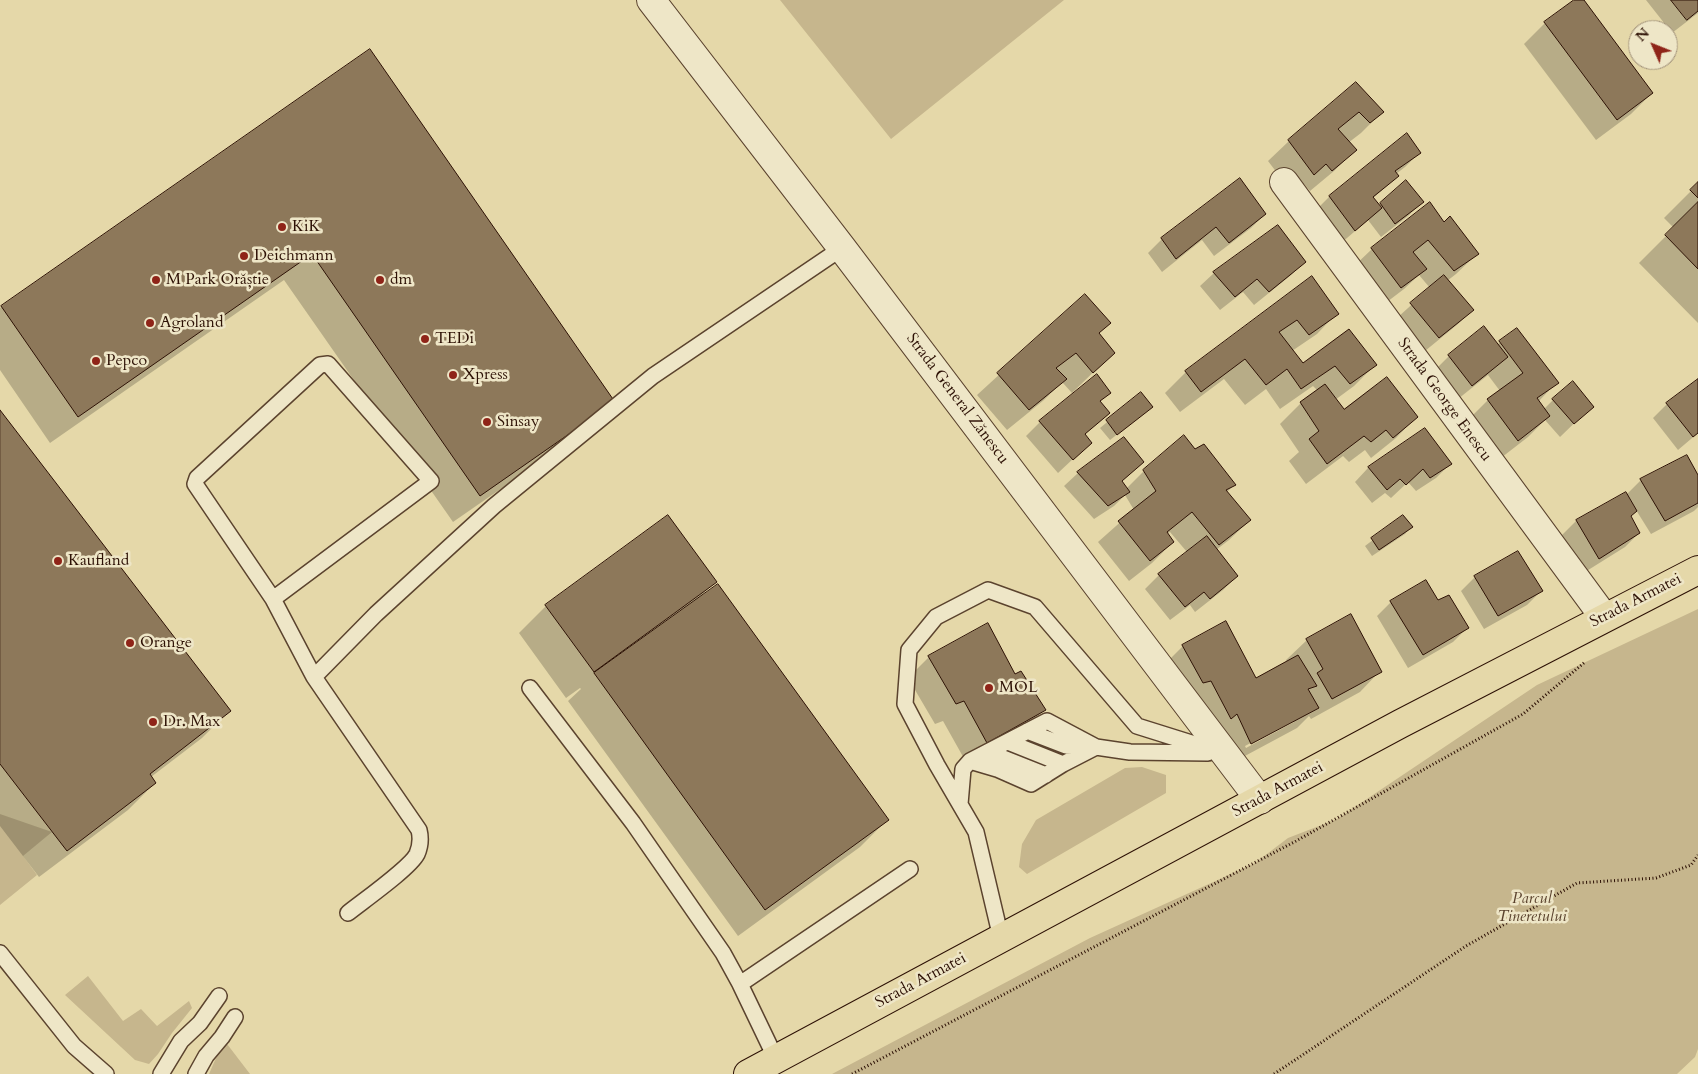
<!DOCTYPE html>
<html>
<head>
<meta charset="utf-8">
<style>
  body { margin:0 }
  #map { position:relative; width:1698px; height:1074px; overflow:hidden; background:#e5d8a9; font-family:Cardo,serif }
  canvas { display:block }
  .north { position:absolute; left:1628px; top:20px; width:50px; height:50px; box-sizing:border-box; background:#eee6c7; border:1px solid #a19179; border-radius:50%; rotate:314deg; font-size:14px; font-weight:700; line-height:20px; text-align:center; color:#2d1105 }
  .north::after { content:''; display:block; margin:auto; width:18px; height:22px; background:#8f2418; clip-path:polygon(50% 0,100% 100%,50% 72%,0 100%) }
</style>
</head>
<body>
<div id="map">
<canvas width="1698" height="1074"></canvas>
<div class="north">N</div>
</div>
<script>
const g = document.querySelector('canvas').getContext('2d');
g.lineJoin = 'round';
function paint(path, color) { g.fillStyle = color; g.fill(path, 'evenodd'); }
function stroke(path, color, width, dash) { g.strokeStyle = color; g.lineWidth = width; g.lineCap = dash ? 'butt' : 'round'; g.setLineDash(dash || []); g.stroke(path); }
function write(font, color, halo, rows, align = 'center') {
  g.font = font + ' Cardo,serif'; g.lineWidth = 5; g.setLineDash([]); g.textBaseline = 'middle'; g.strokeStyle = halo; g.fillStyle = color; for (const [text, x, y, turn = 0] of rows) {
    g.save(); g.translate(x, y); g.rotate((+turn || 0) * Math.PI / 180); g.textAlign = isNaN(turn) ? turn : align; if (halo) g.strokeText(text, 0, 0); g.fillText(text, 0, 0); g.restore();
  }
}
paint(new Path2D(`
  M780,0H1064L891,139Z
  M1698,609V1049L1695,1057L1677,1074H832L1090,938L1255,863L1288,838L1337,819L1537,685Z
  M1142,767L1166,775V793L1027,874L1019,867L1022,844L1036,820L1125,768Z
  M0,814L52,832L23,856L37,875L0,905Z
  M88,976L123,1021L141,1009L157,1026L189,1001L192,1008L172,1033L158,1054L149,1064L135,1060L65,995Z
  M224,1040L250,1074H209Z`), '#c6b68d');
paint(new Path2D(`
  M1576,0H1582L1652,93L1631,114L1596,140L1524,44L1545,23Z
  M1646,0H1698V13L1672,33Z
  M370,50L587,429L453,522L284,280L50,443L0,370V308Z
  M1356,84L1382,112L1361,133L1348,143L1355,150L1334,171L1310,191L1304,184L1293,194L1268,161L1289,141Z
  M1406,135L1419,153L1405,167L1396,174L1398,176L1372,199L1378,206L1406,182L1422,202L1408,216L1381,237L1368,220L1340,244L1315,211L1329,197Z
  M1698,184V323L1639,263L1674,228L1664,218Z
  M1265,214L1251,228L1214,256L1202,240L1162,272L1148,253L1162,239Z
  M1444,224L1477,254L1456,274L1447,281L1472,310L1458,324L1425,351L1397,318L1430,288L1419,275L1404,289L1379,308L1351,269L1372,249Z
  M1304,262L1290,276L1254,305L1243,292L1220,310L1200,286L1214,273Z
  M1312,278L1337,313L1317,334L1292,351L1303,365H1375L1354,386L1335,400L1344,411L1416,417L1396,438L1371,458L1365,450L1349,462L1343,456L1306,484L1289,461L1299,452L1280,424L1301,403L1318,391L1313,386L1280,409L1266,389L1245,405L1224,379L1180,412L1165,393L1186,372Z
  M1085,296L1098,334L1113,353L1072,393L1062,382L1044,400L1007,430L977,395Z
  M1500,342L1557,382L1538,402L1544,409L1553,400L1592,406L1560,437L1545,420L1528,437L1497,461L1467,421L1488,400L1500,391L1488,375L1458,399L1435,370L1449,356L1497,345Z
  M1097,376L1109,392L1100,402L1108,413L1084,435L1090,443L1058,473L1026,436L1040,422Z
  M1698,381V433L1678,450L1653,418L1667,404Z
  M1141,394L1152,407L1110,440L1100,428Z
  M0,412L229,711L202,738L151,777L155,783L128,810L39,877L0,826Z
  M1425,429L1450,464L1436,478L1416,491L1408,482L1391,498L1385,493L1372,503L1355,482L1368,468Z
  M1194,451L1234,485L1227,492L1250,520L1229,540L1216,550L1237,576L1223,590L1195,612L1190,605L1170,620L1145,589L1159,575L1187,552L1170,532L1167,534L1173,542L1152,563L1129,581L1098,542L1134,510L1125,495L1114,506L1094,519L1064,486L1078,473L1143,462L1121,482L1126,489L1144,471Z
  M1687,457L1698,478V507L1694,511L1651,534L1636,510L1629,517L1639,533L1625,547L1585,572L1562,535L1576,521L1626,493V495L1641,480Z
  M668,517L715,582L699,598L887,820L860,847L738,936L568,701L581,689L580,688L566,698L519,633L546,606Z
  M1403,517L1411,527L1405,534L1372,556L1365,546Z
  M1475,577L1541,591L1527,605L1484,629L1461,591Z
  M1391,602H1438L1467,628L1453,642L1408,668L1377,616Z
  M1307,640L1380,671L1360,692L1311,719L1309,716L1297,728L1230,764L1162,667L1183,646L1256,680L1287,662L1286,660ZM1294,720V722L1246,748L1245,746Z
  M929,657L1015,676L1044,710L1023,731L966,762L943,721L935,724L908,678Z`), '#0003');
const building = new Path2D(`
  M1574,0H1584L1653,93L1617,120L1544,22Z
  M1671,0H1698V11L1687,20Z
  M370,49L615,402L480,496L312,254L78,417L1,306Z
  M1356,82L1384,112L1370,123L1359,112L1338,129L1357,150L1332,171L1326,164L1314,175L1288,140Z
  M1407,133L1421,153L1395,171L1399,176L1373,197L1382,208L1355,231L1329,196Z
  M1240,178L1266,214L1229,243L1216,227L1176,259L1161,238Z
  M1406,180L1424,202L1395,224L1380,203Z
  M1698,182V198L1690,190Z
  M1430,202L1444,222L1450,216L1479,254L1454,271L1428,240L1413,252L1427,269L1401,288L1371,248Z
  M1698,202V269L1665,235Z
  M1278,225L1306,262L1269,292L1257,279L1235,297L1213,272Z
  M1444,275L1474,310L1439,338L1410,303Z
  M1312,276L1339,314L1309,335L1297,320L1279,332L1303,363L1349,329L1377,365L1350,384L1335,366L1301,389L1287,369L1266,385L1245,359L1201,392L1185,371Z
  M1085,294L1111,323L1099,333L1115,353L1093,373L1076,353L1056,368L1067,379L1029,410L997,373Z
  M1484,326L1508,357L1472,386L1448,355Z
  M1517,328L1559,383L1537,398L1550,416L1518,441L1487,399L1523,373L1499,341Z
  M1097,374L1111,393L1100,401L1110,413L1085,434L1092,443L1073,460L1039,421Z
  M1387,377L1418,417L1393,438L1386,430L1371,442L1364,436L1327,464L1309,439L1319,431L1300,402L1325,384L1344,409Z
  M1698,379V433L1693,437L1666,403Z
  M1573,381L1594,407L1574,424L1552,399Z
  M1141,392L1153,407L1117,435L1106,420Z
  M0,410L231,711L150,774L156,783L67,851L0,764Z
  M1425,428L1452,464L1430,478L1423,469L1406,485L1400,479L1387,490L1368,467Z
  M1184,435L1195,449L1204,444L1236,485L1226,490L1251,520L1219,545L1192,512L1167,532L1174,542L1150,561L1118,521L1156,491L1143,470Z
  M1124,437L1144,462L1122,481L1130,492L1108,506L1077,472Z
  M1687,455L1698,475V503L1665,521L1640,479Z
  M1626,492L1637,511L1631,516L1640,533L1599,559L1576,520Z
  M668,515L717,582L594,672L545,605Z
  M1403,515L1413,527L1379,550L1371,538Z
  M1207,536L1238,576L1210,599L1204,592L1185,607L1158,574Z
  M1518,551L1543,591L1498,616L1474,576Z
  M1426,580L1438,600L1449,595L1469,628L1423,655L1390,601Z
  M718,584L889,820L765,910L594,673Z
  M1351,614L1382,672L1332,699L1317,673L1323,669L1306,639Z
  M1226,621L1256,678L1298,655L1317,686L1308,689L1319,708L1251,744L1237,714L1231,719L1211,681L1203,683L1182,645Z
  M988,623L1015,674L1021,671L1046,710L987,743L964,701L956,704L928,656Z`);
paint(building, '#8d785a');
stroke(building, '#2d1105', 1);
const service = new Path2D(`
  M273,599L431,481L328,364L320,365L197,478L195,484L273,599L314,677
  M530,688L633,823L723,953L740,984L776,1059
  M1027,731L1066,746L1092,747
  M1008,742L1063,764
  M988,752L1046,775
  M970,761L997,769L1031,784L1063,764L1096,747L1130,752L1208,753
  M960,804L963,769L970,761L1047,721L1096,747
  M348,913C363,901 410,868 417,854C420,847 421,838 419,830L314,677L376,614L494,506L653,376L842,248
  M1001,938L976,832L937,765L905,704L909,650L936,617L988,590L1035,607L1137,726L1220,752
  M0,953L74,1046L106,1074
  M740,984L910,869
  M161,1074L181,1041L200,1023L219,996
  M196,1074L206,1056L222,1037L235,1017`);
const minor = new Path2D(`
  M651,0L842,248L1260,800
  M1284,182L1604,617`);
const primary = new Path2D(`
  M748,1074L1400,724L1698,570`);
stroke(service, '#5b432e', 18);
stroke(minor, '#5b432e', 30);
stroke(primary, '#2d1105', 30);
stroke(new Path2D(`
  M852,1074L1296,841L1523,714L1585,662
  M1274,1074L1466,946L1577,883L1656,878L1691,865L1698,855`), '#2d1105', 3, [1, 2.5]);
stroke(service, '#eee6c7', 15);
stroke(minor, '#eee6c7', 28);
stroke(primary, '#e5d8a9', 28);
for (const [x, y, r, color] of [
  [282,227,5,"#8f2418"],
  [244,256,5,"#8f2418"],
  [156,280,5,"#8f2418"],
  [380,280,5,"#8f2418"],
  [150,323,5,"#8f2418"],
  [425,339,5,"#8f2418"],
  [96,361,5,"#8f2418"],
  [453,375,5,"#8f2418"],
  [487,422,5,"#8f2418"],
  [58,561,5,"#8f2418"],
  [130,643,5,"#8f2418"],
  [989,688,5,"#8f2418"],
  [153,722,5,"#8f2418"]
]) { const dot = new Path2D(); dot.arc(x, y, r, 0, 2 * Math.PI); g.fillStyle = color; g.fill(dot); stroke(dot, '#eee6c7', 2); }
write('16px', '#2d1105', '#eee6c7', [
  ["KiK",292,227],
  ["Deichmann",254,256],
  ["M Park Orăștie",166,280],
  ["dm",390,280],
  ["Agroland",160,323],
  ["TEDi",435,339],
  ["Pepco",106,361],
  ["Xpress",463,375],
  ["Sinsay",497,422],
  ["Kaufland",68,561],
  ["Orange",140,643],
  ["MOL",999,688],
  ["Dr. Max",163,722]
], 'left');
write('16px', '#2d1105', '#eee6c7', [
  ["Strada General Zănescu",957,399,53],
  ["Strada George Enescu",1444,400,54],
  ["Strada Armatei",1636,601,-27],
  ["Strada Armatei",1278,790,-28],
  ["Strada Armatei",921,981,-28]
]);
write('italic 16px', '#5b432e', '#eee6c7', [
  ["Parcul",1532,899],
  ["Tineretului",1532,917]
]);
</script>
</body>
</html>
